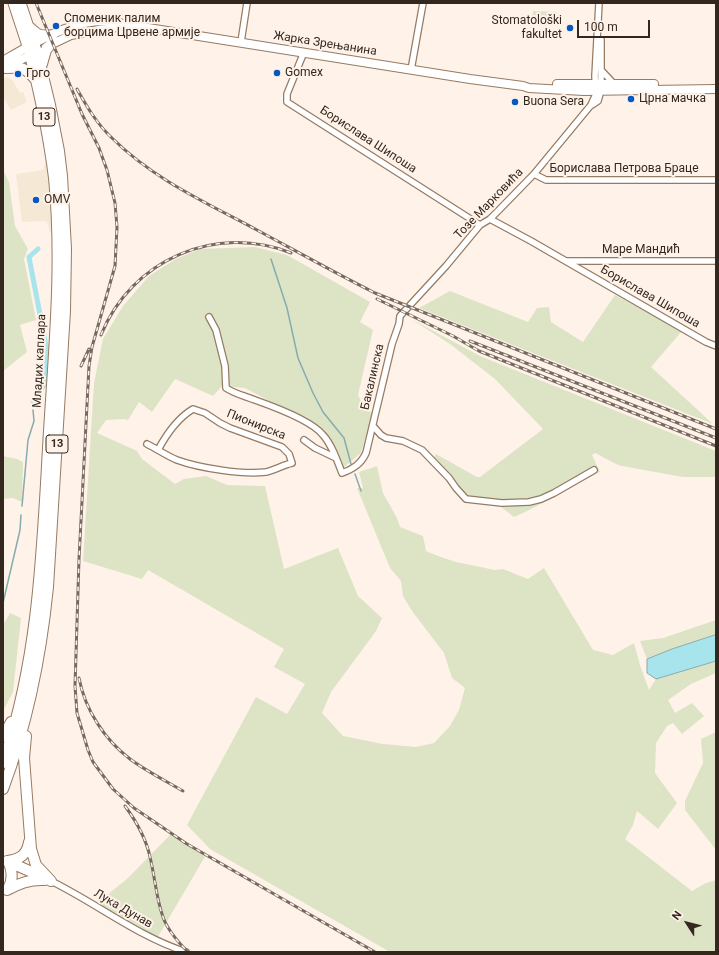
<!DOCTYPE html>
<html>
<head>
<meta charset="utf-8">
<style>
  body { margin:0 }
  #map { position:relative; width:719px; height:955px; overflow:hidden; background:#fff2e8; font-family:Roboto,sans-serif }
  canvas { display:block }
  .frame { position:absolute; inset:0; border:4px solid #34281e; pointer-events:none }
  .north { position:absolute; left:667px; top:903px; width:40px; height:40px; -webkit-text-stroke:3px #fff2e8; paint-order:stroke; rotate:306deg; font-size:11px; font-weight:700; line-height:16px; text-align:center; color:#34281e }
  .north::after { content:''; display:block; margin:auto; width:14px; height:18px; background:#34281e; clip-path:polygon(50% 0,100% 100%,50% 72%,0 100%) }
  .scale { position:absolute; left:577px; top:20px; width:73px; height:18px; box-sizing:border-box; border:2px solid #34281e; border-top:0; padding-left:5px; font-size:12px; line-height:14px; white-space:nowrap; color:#34281e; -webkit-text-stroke:3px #fff2e8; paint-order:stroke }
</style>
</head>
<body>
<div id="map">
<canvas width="719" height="955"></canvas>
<div class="frame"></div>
<div class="north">N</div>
<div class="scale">100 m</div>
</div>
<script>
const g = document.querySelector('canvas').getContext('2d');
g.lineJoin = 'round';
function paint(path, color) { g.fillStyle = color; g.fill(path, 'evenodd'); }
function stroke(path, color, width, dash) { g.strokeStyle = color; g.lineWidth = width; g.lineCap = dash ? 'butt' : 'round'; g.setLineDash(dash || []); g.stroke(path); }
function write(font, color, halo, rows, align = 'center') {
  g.font = font + ' Roboto,sans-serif'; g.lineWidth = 4; g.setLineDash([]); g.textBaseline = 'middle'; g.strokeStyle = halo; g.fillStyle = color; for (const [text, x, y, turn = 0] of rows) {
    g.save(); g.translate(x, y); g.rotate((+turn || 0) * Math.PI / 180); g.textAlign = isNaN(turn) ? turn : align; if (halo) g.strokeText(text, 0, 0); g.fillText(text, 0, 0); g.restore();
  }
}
paint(new Path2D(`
  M6,77L9,78L13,81L20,93L23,92L27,102L11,110L3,97V79Z
  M47,158L54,218L50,233L47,222L44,221L22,222L16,174L43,170Z`), '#f5e9d5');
paint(new Path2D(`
  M533,11L557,12L556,25L532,24Z
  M3,170L9,182L15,226L28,249L24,259L36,320L20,325L27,352L3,371Z
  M255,247L287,255L370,302L360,322L373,330L358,395L365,409L373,413L361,453L343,468L322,429L245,388L222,386L213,396L175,379L152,412L139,402L128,420L124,419L106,420L97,433L137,451L142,459L175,484L184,479L206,476L227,485L265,486L284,569L338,548L358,596L382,618L376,631L331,692L322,713L343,736L383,744L416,747L434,743L450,726L459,710L465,688L452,678L444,653L412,611L403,596L401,581L390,568L357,488H363L359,472L377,466L383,493L397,518L400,527L423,536L426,551L438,556L456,562L495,570L503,569L528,579L544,568L593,650L613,655L634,643L640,665L649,690L656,679L716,661V673L691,684L668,700L675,713L692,703L704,716L682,734L673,723L667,726L656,743L655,773L677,803L658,829L637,811L633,825L625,839L692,891L706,883L716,880V952H390L210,849L187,825L256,697L287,714L305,684L274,667L284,649L148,570L142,579L83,561L94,383L103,339L123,306L149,276L176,259L200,249Z
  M450,291L528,322L537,308L549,307L551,322L583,342L615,295L682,331L651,367L713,424L419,308Z
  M411,319L480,356L716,451V477H683L633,468L618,465L595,453L592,455L600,472C571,486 544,504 514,517L496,503L475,500H461L451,484L430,463L436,454L477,477H480L543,429L495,379L450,344Z
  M3,456L17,459L23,462L22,502L13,498L3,499Z
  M10,613L21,618L13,692L3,711V625Z
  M716,620V635L672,649L647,659L640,641L663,638Z
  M716,732V850L685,810V801L703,763L701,739Z
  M171,834L206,855L156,940L95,905L128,878Z`), '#dde4c6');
const water = new Path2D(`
  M716,635V661L656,679L647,673V659L672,649Z`);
paint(water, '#a8e4ec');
stroke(water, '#85acae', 1);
stroke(new Path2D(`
  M271,259L287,308L298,358L313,393L323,412L344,438L351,464
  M355,474L361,491
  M22,506L28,440L34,421L33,410
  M3,603L20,530L21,515`), '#85acae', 1.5);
stroke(new Path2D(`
  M33,401L44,385L46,346L29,257L38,249`), '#a8e4ec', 5);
const street = new Path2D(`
  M241,42L247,3
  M304,52L287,94V102L480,225
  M411,70L423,3
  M601,70L614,84
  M592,105L598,101L601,90V40
  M534,174L546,180H716
  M490,219L531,241L706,342L716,346
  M566,261H716
  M209,317L216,330L225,366L226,388C235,394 245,396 255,400C272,406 312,421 323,435C332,445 337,460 342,473C353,469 361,464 366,453L392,344L399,324L400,316L446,266L480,225L490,219L499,210L534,174L591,105L596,94L595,76L599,3
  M373,426L381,435L386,438L403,441L422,450L449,478L456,488L466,499L502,503L529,502L541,499L554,493L594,470
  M304,440L315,448L336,458
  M147,444C157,449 167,456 177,460C199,468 243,475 266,472C275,470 283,465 292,463L289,454L282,447L230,428L220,423L205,413L193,409C178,418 166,435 158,450
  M51,881C96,903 137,936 186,952`);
const secondary = new Path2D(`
  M46,47L71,35L116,27L123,24
  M3,61C35,42 85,11 123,24L470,79L523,86L529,88L584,91L716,89
  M7,67L34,53
  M557,84H654`);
const primary = new Path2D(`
  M13,3L30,55
  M21,3L37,51
  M30,27C39,36 40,35 53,35`);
const highway = new Path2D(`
  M42,64L46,50L51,44
  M6,68C22,67 25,67 36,80
  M26,736L24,758L31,849L36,865L51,881
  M3,737L11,722
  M3,763C38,660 42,555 48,448C53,358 63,268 54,178C49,137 40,95 30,55
  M3,789C28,723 41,657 48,587L65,311L66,249L62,176L59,151L50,105L37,51
  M7,861L45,878
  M8,889C13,880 13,871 8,861C20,859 27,855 29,842
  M7,890C19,883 30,879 45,880`);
stroke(street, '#967b63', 8);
stroke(secondary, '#967b63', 10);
stroke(primary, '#967b63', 11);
stroke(highway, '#967b63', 12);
stroke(street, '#fff', 5.5);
stroke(secondary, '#fff', 8);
stroke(primary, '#fff', 9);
stroke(highway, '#fff', 10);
const rail = new Path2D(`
  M36,3L82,114L99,148L107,170L115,203L117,227L115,266L92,347L89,366L79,559L75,686L77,713L88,750L93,762L113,789L134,808L187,844L375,952
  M77,89C87,107 97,124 112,138C153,179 207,203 257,230C296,251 335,273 375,293L716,429
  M377,299L453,336L479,351L716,446
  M101,335C131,260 216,223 291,253
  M470,341L716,438
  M81,366L89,349
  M79,678C85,710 105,740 130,759C146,771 166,781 183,791
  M125,806C136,821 146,838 150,857C155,877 156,898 163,917C168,931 178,942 188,952`);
stroke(rail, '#766a60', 3);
stroke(rail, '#fff2e8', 1.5, [4.5]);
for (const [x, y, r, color] of [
  [56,26,4,"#0657c1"],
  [570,28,4,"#0657c1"],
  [277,73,4,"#0657c1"],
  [18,74,4,"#0657c1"],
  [631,99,4,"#0657c1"],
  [515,102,4,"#0657c1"],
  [36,200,4,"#0657c1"]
]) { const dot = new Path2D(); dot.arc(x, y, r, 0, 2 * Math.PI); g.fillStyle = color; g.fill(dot); stroke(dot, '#fff2e8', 1.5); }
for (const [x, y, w] of [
  [44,117,22],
  [57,444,22]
]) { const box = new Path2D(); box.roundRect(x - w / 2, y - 9, w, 18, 3); g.fillStyle = '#fff2e8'; g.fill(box); stroke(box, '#34281e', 1); }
write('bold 11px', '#34281e', null, [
  ["13",44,117],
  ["13",57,444]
]);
write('12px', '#34281e', '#fff2e8', [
  ["Споменик палим",64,19],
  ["борцима Црвене армије",64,33],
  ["Stomatološki",562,21,"right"],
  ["fakultet",562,35,"right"],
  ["Gomex",285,73],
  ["Грго",26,74],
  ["Црна мачка",639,99],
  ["Buona Sera",523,102],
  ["OMV",44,200]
], 'left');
write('12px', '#34281e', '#fff2e8', [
  ["Жарка Зрењанина",325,44,9],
  ["Борислава Шипоша",368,140,33],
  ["Борислава Петрова Браце",624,169],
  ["Тозе Марковића",489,204,-46],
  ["Маре Мандић",641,250],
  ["Борислава Шипоша",650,297,30],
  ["Младих каплара",40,361,-87],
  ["Бакалинска",373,377,-77],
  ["Пионирска",256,425,22],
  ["Лука Дунав",123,909,30]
]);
</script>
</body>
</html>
